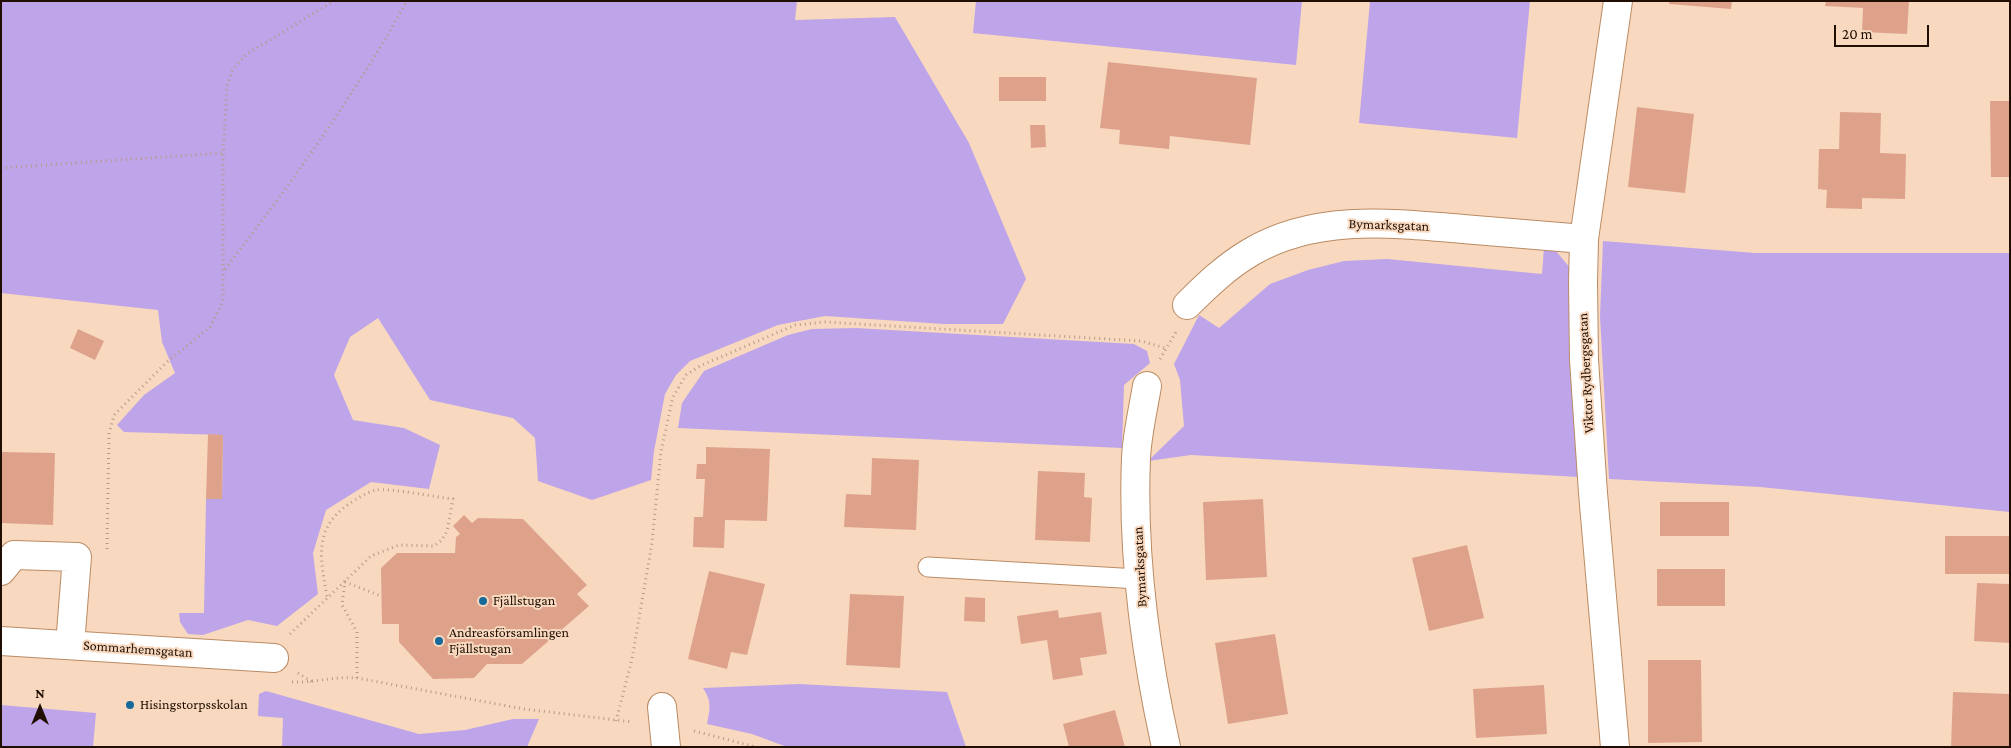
<!DOCTYPE html>
<html>
<head>
<meta charset="utf-8">
<style>
  body { margin:0 }
  #map { position:relative; width:2011px; height:748px; overflow:hidden; background:#f8d9c0; font-family:"Crimson Pro",serif }
  canvas { display:block }
  .frame { position:absolute; inset:0; border:2px solid #1f0e01; pointer-events:none }
  .north { position:absolute; left:15px; top:683px; width:50px; height:50px; -webkit-text-stroke:4px #f8d9c0; paint-order:stroke; rotate:0deg; font-size:14px; font-weight:700; line-height:20px; text-align:center; color:#1f0e01 }
  .north::after { content:''; display:block; margin:auto; width:18px; height:22px; background:#1f0e01; clip-path:polygon(50% 0,100% 100%,50% 72%,0 100%) }
  .scale { position:absolute; left:1834px; top:25px; width:95px; height:22px; box-sizing:border-box; border:2px solid #1f0e01; border-top:0; padding-left:6px; font-size:15px; line-height:18px; white-space:nowrap; color:#1f0e01; -webkit-text-stroke:4px #f8d9c0; paint-order:stroke }
</style>
</head>
<body>
<div id="map">
<canvas width="2011" height="748"></canvas>
<div class="frame"></div>
<div class="north">N</div>
<div class="scale">20 m</div>
</div>
<script>
const g = document.querySelector('canvas').getContext('2d');
g.lineJoin = 'round';
function paint(path, color) { g.fillStyle = color; g.fill(path, 'evenodd'); }
function stroke(path, color, width, dash) { g.strokeStyle = color; g.lineWidth = width; g.lineCap = dash ? 'butt' : 'round'; g.setLineDash(dash || []); g.stroke(path); }
function write(font, color, halo, rows, align = 'center') {
  g.font = font + ' "Crimson Pro",serif'; g.lineWidth = 4; g.setLineDash([]); g.textBaseline = 'middle'; g.strokeStyle = halo; g.fillStyle = color; for (const [text, x, y, turn = 0] of rows) {
    g.save(); g.translate(x, y); g.rotate((+turn || 0) * Math.PI / 180); g.textAlign = isNaN(turn) ? turn : align; if (halo) g.strokeText(text, 0, 0); g.fillText(text, 0, 0); g.restore();
  }
}
paint(new Path2D(`
  M1,1H797L795,20L895,17L969,143L1026,279L1003,324H944L825,316L778,325L690,361L676,375L665,394L654,451L651,480L592,500L538,481L535,438L513,418L430,400L378,318L350,337L334,375L353,420L404,428L440,445L429,489L371,482L326,510L313,553L318,594L277,626L248,620L203,635L188,634L180,622L179,613H204L206,499L222,498L223,435L124,432L117,425L144,395L175,373L162,342L158,310L1,293Z
  M976,1H1302L1296,65L973,33Z
  M1370,1H1530L1517,138L1359,123Z
  M1603,241L1755,253H2010V512L1760,487L1609,479L1600,316Z
  M1544,248L1556,251L1571,269L1579,477L1191,455L1148,461L1184,426L1180,380L1174,364L1199,315L1219,328L1270,284L1308,270L1344,261L1387,259L1542,274Z
  M856,328L1134,344L1147,351L1150,363L1124,385L1122,448L678,428L682,403L704,371L788,335L812,329Z
  M799,684L947,692L966,747H787L752,734L707,724C710,710 712,701 703,688Z
  M266,691L419,734L465,730L513,719H539L527,747H282L283,718L258,716L259,694Z
  M1,705L96,713L93,747H1Z`), '#bea4e9');
paint(new Path2D(`
  M1670,1H1732L1731,9L1669,4Z
  M1826,1H1909L1907,34L1862,32L1863,8L1825,6Z
  M1108,62L1257,78L1250,145L1170,136L1169,149L1119,144L1120,130L1100,128Z
  M999,77H1046V101H999Z
  M1990,101H2010V177H1991Z
  M1637,107L1694,114L1685,193L1628,187Z
  M1840,112L1881,113L1880,153L1906,154L1905,199L1862,198V209L1826,208L1827,190L1818,189L1819,149H1839Z
  M1030,125H1045L1046,147L1031,148Z
  M78,329L104,341L95,360L70,348Z
  M208,434L223,435L222,499H206Z
  M706,447L770,449L767,521L725,520L724,548L693,547L694,517H703L705,479H696L697,464H706Z
  M1,452L55,453L53,525L1,523Z
  M872,458L919,460L916,530L844,527L846,494L871,495Z
  M1038,471L1085,473L1084,497L1092,498L1090,542L1035,540Z
  M1263,499L1267,577L1206,580L1203,502Z
  M1660,502H1729V536H1660Z
  M464,515L472,523L478,518L523,519L587,585L577,594L589,606L522,664H487L474,678L433,679L399,642V624H382L381,568L397,553H455L456,537L460,534L453,526Z
  M1945,536H2010V574H1945Z
  M1467,545L1484,618L1429,631L1412,558Z
  M1657,569H1725V606H1657Z
  M709,571L765,584L747,655L731,652L727,669L688,659Z
  M1977,583L2010,584V643L1974,641Z
  M850,594L904,596L900,668L846,665Z
  M965,597L985,598V622L964,621Z
  M1058,610L1059,618L1101,612L1107,654L1080,658L1083,675L1053,680L1047,640L1021,644L1017,616Z
  M1275,634L1288,714L1228,724L1215,643Z
  M1648,660H1701L1702,742L1648,743Z
  M1544,685L1547,734L1476,738L1473,689Z
  M1953,692L2010,694V747H1951Z
  M1115,710L1125,747H1069L1063,724Z`), '#dea28b');
const lane = new Path2D(`
  M928,567L1139,579`);
const street = new Path2D(`
  M1187,305C1207,285 1227,266 1251,252C1316,214 1392,223 1463,229C1503,232 1544,236 1584,239
  M1147,386C1143,410 1137,435 1136,458C1132,555 1145,652 1166,747
  M1,571L14,555L77,557L70,645
  M1,641L274,658
  M662,707L666,747
  M1615,747L1593,493L1584,360L1583,282L1584,239L1618,1`);
stroke(lane, '#ba8b63', 21);
stroke(street, '#ba8b63', 30);
stroke(new Path2D(`
  M1,168L223,153
  M225,269C291,184 354,96 407,1
  M1160,359L1176,332
  M107,549L109,434L114,415L167,362L210,327L223,302V153L227,87L232,70L247,54L334,1
  M290,634L371,556L399,545L434,546L442,540L447,531L453,499C436,497 390,488 376,490C367,492 356,499 349,504C312,529 321,560 327,597
  M298,673L312,682
  M357,678V632L342,605L345,582L381,596
  M292,682C314,683 335,676 357,678L524,709L633,722
  M616,721L632,659L652,543L661,451L673,397L686,375L700,366L795,325L825,322L1141,341L1165,348
  M694,731L756,747`), '#b59b85', 3, [1, 4]);
stroke(lane, '#fff', 19);
stroke(street, '#fff', 28);
for (const [x, y, r, color] of [
  [483,601,5,"#17699a"],
  [439,641,5,"#17699a"],
  [130,705,5,"#17699a"]
]) { const dot = new Path2D(); dot.arc(x, y, r, 0, 2 * Math.PI); g.fillStyle = color; g.fill(dot); stroke(dot, '#f8d9c0', 2); }
write('14px', '#1f0e01', '#f8d9c0', [
  ["Bymarksgatan",1389,225,2],
  ["Viktor Rydbergsgatan",1586,373,-93],
  ["Bymarksgatan",1140,567,-93],
  ["Sommarhemsgatan",138,649,4]
]);
write('14px', '#1f0e01', '#f8d9c0', [
  ["Fjällstugan",493,601],
  ["Andreasförsamlingen",449,633],
  ["Fjällstugan",449,649],
  ["Hisingstorpsskolan",140,705]
], 'left');
</script>
</body>
</html>
